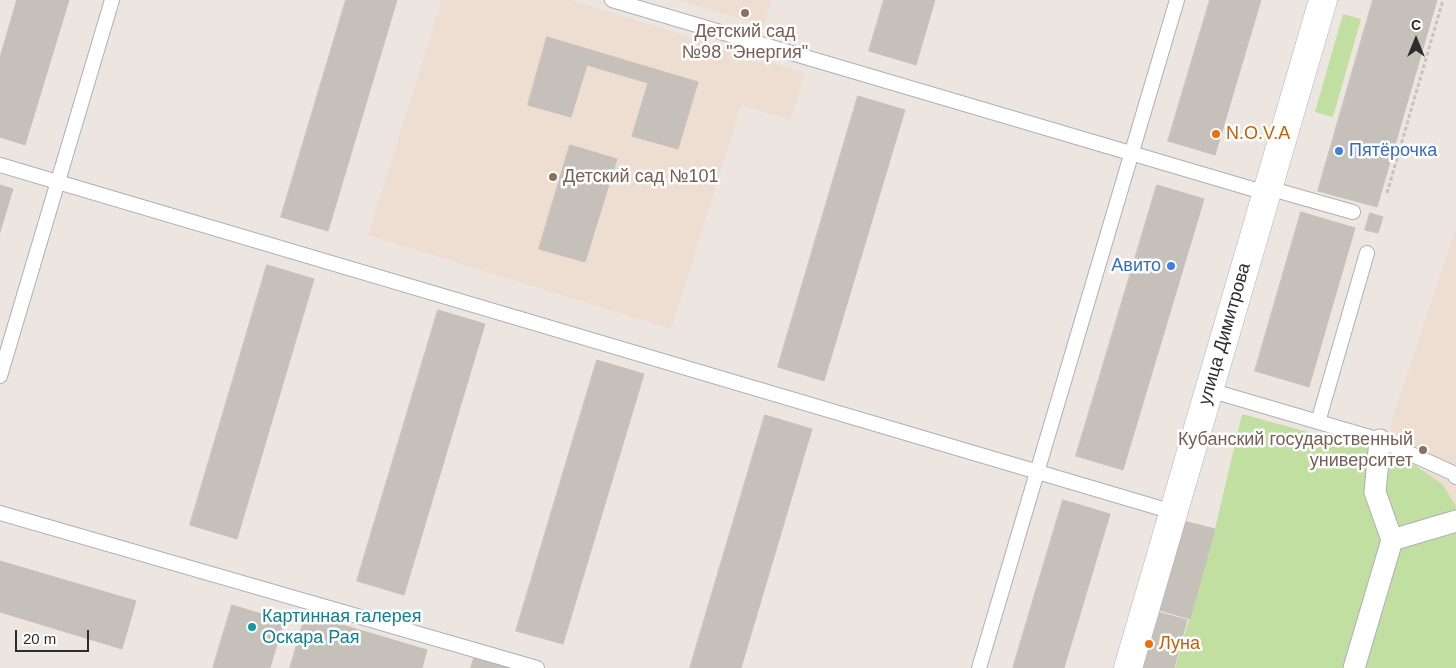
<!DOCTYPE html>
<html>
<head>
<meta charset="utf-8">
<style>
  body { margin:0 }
  #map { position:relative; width:1456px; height:668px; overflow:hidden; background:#ede5e0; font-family:Arial,sans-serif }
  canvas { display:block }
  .north { position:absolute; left:1391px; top:15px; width:50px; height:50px; -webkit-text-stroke:4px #fff; paint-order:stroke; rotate:0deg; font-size:14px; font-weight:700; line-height:20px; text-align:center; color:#2c2c2c }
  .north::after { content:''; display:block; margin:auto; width:18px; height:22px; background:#2c2c2c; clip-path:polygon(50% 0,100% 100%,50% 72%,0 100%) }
  .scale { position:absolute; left:15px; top:630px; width:74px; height:22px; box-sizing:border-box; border:2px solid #2c2c2c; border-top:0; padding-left:6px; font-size:15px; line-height:18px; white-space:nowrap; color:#2c2c2c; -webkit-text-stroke:4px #fff; paint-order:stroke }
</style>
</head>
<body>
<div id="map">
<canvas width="1456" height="668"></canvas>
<div class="north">С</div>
<div class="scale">20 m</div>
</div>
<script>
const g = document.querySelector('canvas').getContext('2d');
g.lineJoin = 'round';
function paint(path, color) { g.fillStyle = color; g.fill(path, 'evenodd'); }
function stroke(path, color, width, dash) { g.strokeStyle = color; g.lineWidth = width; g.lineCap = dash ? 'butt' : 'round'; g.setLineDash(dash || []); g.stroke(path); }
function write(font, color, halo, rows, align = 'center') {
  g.font = font + ' Arial,sans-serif'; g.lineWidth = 5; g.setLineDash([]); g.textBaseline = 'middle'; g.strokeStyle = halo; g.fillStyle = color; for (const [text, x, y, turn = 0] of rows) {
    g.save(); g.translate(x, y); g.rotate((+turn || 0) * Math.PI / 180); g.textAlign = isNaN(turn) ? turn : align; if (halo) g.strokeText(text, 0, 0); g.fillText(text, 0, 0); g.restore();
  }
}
paint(new Path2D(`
  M442,0H571L805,73L790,120L741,105L671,329L368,235Z
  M678,0H772L764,26Z
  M1456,230V668H1371L1411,534L1389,444L1393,415Z`), '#edded1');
paint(new Path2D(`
  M1343,14L1361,19L1333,117L1315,112Z
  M1242,414L1392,455L1397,453L1442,484L1456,506V668H1175L1215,529Z`), '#c1dfa0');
const building = new Path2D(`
  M17,0H69L25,145L0,137V58Z
  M346,0H397L328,231L281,217Z
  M884,0H935L916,65L869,51Z
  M1210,0H1261L1215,155L1168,141Z
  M1373,0H1437L1377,207L1318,191Z
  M547,37L698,82L678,149L632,136L648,83L587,65L571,117L528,105Z
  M858,96L905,110L824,381L778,367Z
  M570,145L617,159L585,262L539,249Z
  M0,185L13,189L0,232Z
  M1157,185L1204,199L1123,470L1076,456Z
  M1301,212L1355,228L1309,387L1255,371Z
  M1370,213L1383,217L1378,233L1365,230Z
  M267,265L314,279L237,539L190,525Z
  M438,310L485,324L404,595L357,581Z
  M597,360L644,374L563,644L516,631Z
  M765,415L812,429L741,668H690Z
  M1063,500L1110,514L1064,668H1013Z
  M1184,521L1215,529L1190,619L1159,610Z
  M0,561L136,601L122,649L0,612Z
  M232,605L284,621L270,668H213Z
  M1158,612L1187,620L1174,668H1142Z
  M306,614L427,650L422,668H290Z
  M474,658L510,668H471Z`);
paint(building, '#c6c0bb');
stroke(building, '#c8c0b9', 1);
const service = new Path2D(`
  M612,0L1266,193
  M0,165L1173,512
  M1268,188L1353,212
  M0,376L112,0
  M1209,390L1380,440L1453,473L1456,477
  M1318,422L1367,253
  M0,513L537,668
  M979,668L1177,0`);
const pedestrian = new Path2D(`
  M1380,440L1375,492L1392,540
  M1354,668L1392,540L1456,521`);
const minor = new Path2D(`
  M1128,668L1323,0`);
stroke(service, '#acb0b7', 16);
stroke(pedestrian, '#acb0b7', 23);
stroke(minor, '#acb0b7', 29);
stroke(new Path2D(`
  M1387,193L1443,0`), '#c4c4c4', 3, [4, 2.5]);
stroke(service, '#fff', 14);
stroke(pedestrian, '#fff', 21);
stroke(minor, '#fff', 28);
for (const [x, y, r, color] of [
  [745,13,5,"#8d6e63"],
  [1216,134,5,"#e8710a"],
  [1339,151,5,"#3f7fe0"],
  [553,177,5,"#8d6e63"],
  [1171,266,5,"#3f7fe0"],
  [1423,450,5,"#8d6e63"],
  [252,627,5,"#0f9aa8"],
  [1149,644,5,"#e8710a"]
]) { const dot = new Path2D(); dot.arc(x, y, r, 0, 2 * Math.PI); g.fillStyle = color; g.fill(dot); stroke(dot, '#fff', 2); }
write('18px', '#785e54', '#fff', [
  ["Детский сад",745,32],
  ["№98 \"Энергия\"",745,53],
  ["Детский сад №101",563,177,"left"],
  ["Кубанский государственный",1413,440,"right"],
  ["университет",1413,461,"right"]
]);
write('18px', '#c56008', '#fff', [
  ["N.O.V.A",1226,134],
  ["Луна",1159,644]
], 'left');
write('18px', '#366cbe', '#fff', [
  ["Пятёрочка",1349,151],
  ["Авито",1161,266,"right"]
], 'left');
write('18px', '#2c2c2c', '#fff', [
  ["улица Димитрова",1225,334,-74]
]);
write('18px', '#0d838f', '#fff', [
  ["Картинная галерея",262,617],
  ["Оскара Рая",262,638]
], 'left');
</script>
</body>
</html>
